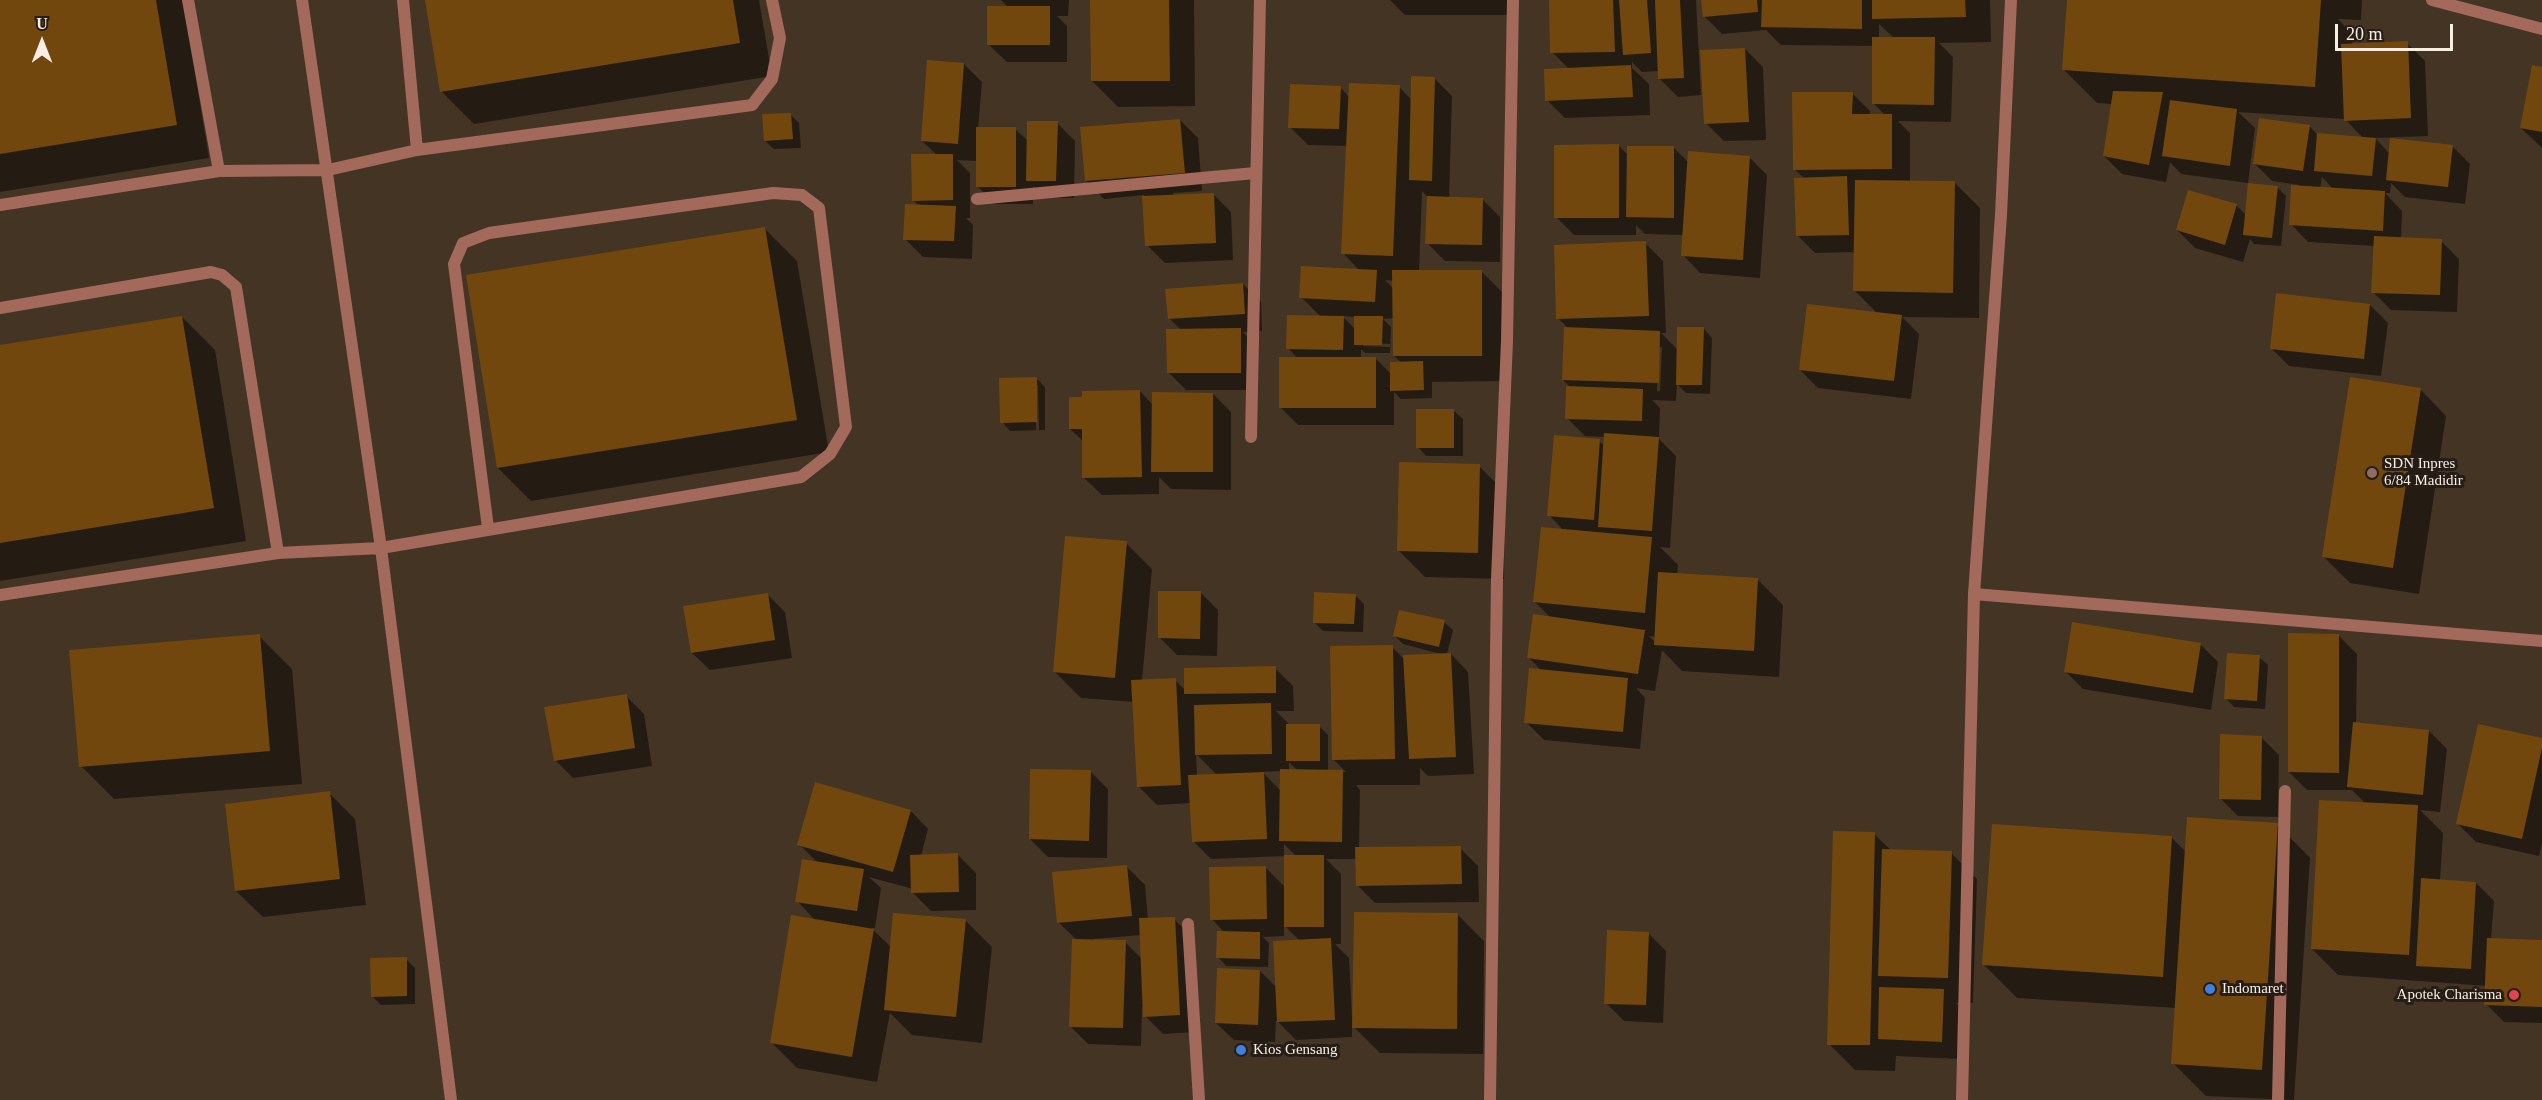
<!DOCTYPE html>
<html>
<head>
<meta charset="utf-8">
<style>
  body { margin:0 }
  #map { position:relative; width:2542px; height:1100px; overflow:hidden; background:#443424; font-family:"Times New Roman",serif }
  canvas { display:block }
  .north { position:absolute; left:12px; top:12px; width:60px; height:60px; -webkit-text-stroke:4px #251d16; paint-order:stroke; rotate:0deg; font-size:16px; font-weight:700; line-height:24px; text-align:center; color:#f8eee3 }
  .north::after { content:''; display:block; margin:auto; width:21px; height:27px; background:#f8eee3; clip-path:polygon(50% 0,100% 100%,50% 72%,0 100%) }
  .scale { position:absolute; left:2335px; top:24px; width:118px; height:27px; box-sizing:border-box; border:3px solid #f8eee3; border-top:0; padding-left:8px; font-size:18px; line-height:21px; white-space:nowrap; color:#f8eee3; -webkit-text-stroke:4px #251d16; paint-order:stroke }
</style>
</head>
<body>
<div id="map">
<canvas width="2542" height="1100"></canvas>
<div class="north">U</div>
<div class="scale">20 m</div>
</div>
<script>
const g = document.querySelector('canvas').getContext('2d');
g.lineJoin = 'round';
function paint(path, color) { g.fillStyle = color; g.fill(path, 'evenodd'); }
function stroke(path, color, width, dash) { g.strokeStyle = color; g.lineWidth = width; g.lineCap = dash ? 'butt' : 'round'; g.setLineDash(dash || []); g.stroke(path); }
function write(font, color, halo, rows, align = 'center') {
  g.font = font + ' "Times New Roman",serif'; g.lineWidth = 6; g.setLineDash([]); g.textBaseline = 'middle'; g.strokeStyle = halo; g.fillStyle = color; for (const [text, x, y, turn = 0] of rows) {
    g.save(); g.translate(x, y); g.rotate((+turn || 0) * Math.PI / 180); g.textAlign = isNaN(turn) ? turn : align; if (halo) g.strokeText(text, 0, 0); g.fillText(text, 0, 0); g.restore();
  }
}
paint(new Path2D(`
  M0,0H183L209,158L0,192Z
  M426,0H759L772,76L474,124L441,91Z
  M1001,0H1069L1068,16H1057L1067,26V62H1007L989,45L1009,8Z
  M1091,0H1194L1195,106L1118,107L1092,81Z
  M1390,0H1510V15H1405Z
  M1551,0H1696L1701,95L1678,97L1660,79V71L1642,72L1632,62V68L1649,84L1650,115L1565,118L1547,100L1569,69L1552,52Z
  M1703,0H1990L1991,42L1939,43L1953,57L1951,122L1898,121L1910,133V182H1954L1980,208L1979,318L1902,317L1919,334L1911,399L1818,388L1800,370L1878,314L1855,291V252L1815,253L1797,235L1805,179L1794,169L1852,93L1870,111V115H1885L1873,103L1874,46L1781,45L1766,30L1722,34L1704,16ZM1879,24L1894,38H1879Z
  M2069,0H2362L2361,20L2338,19L2353,35L2352,45L2407,43L2425,61L2428,136L2375,138L2390,154L2452,146L2470,164L2465,204L2405,197L2391,183L2390,193H2385L2402,211L2401,239L2441,241L2459,259L2457,312L2391,310L2373,292L2375,246L2308,242L2291,224L2299,185L2272,181L2254,163L2309,126L2317,134L2363,138L2345,119L2238,112L2255,128L2248,183L2181,174L2170,162L2166,182L2122,174L2104,156L2112,104L2097,103L2064,70ZM2322,177L2334,190L2320,189Z
  M1745,49L1763,67L1766,140L1724,141L1706,123Z
  M964,64L982,82L978,129H1015L1028,141L1057,123L1075,141L1074,198H1045L1033,186V204H995L977,186V161L957,160L970,173V218H966L973,225L972,259L923,257L905,239L919,206L913,200L937,155L922,141Z
  M2542,68V148L2521,128Z
  M1434,78L1452,96L1449,199H1482L1500,217V262L1445,261L1427,243L1428,197L1422,191L1419,272L1481,271L1507,297L1508,381L1432,382V398L1401,399L1394,392V425H1298L1280,407L1298,359L1288,348L1321,317L1301,297L1360,271L1343,253L1348,146L1308,145L1290,127L1340,87L1350,98L1399,87L1412,100ZM1385,280L1394,281V289ZM1342,316L1356,317V330ZM1394,318V356L1402,363L1392,375L1376,359H1361V349L1365,353H1390L1391,327L1383,319ZM1363,343L1390,344V347L1363,346Z
  M790,114L799,123L801,148L774,149L765,141Z
  M1180,120L1198,138L1202,191L1173,193L1174,196L1213,194L1231,212L1233,260L1165,263L1147,245L1144,195L1104,199L1086,181Z
  M1618,145L1629,156L1674,148L1689,163L1749,157L1767,175L1760,278L1700,273L1683,255L1684,235L1645,234L1636,225V235H1574L1556,217Z
  M2277,187L2286,196L2281,246L2254,244L2250,239L2243,262L2195,248L2177,230L2189,192L2237,206L2247,216Z
  M764,228L797,261L829,452L531,501L498,468Z
  M1645,243L1663,261L1666,333H1661L1678,350L1704,329L1712,338L1710,394L1686,393L1677,384L1676,401L1652,400L1660,408L1659,439L1676,456L1670,548L1660,547L1678,565L1677,575L1757,579L1783,605L1779,677L1682,671L1662,650L1655,691L1636,688L1645,698L1640,749L1544,740L1526,722L1542,671L1528,657L1551,618L1534,601L1564,531L1549,515L1599,441L1605,446V437L1585,436L1567,418L1571,388L1563,380L1569,329L1558,318ZM1659,347H1662L1660,391H1657ZM1649,636L1656,637V643Z
  M1243,284L1261,302L1262,331L1243,332L1258,348V390H1186L1168,372L1181,330L1169,318Z
  M2370,305L2388,323L2381,376L2289,366L2271,348Z
  M182,317L215,350L246,541L0,581V347Z
  M1036,378L1045,387V430L1010,431L1002,422ZM1035,385H1038L1039,430H1036Z
  M2420,389L2446,416L2419,594L2350,583L2324,557Z
  M1140,391L1153,405L1213,394L1231,412V490L1171,489L1159,477V494L1102,495L1084,478V442L1070,429L1083,398Z
  M1454,411L1463,419V456H1426L1418,447Z
  M1479,466L1505,492L1504,579L1425,577L1399,551Z
  M1126,543L1152,569L1142,681L1175,680L1185,690L1275,668L1293,686L1294,711H1276L1288,723V726H1319L1328,735V772H1346L1333,759L1392,647L1404,659L1441,654L1403,644L1395,636L1444,622L1453,630L1447,654H1451L1468,672L1474,774L1428,776L1420,768V785H1356L1360,790L1359,849L1460,848L1478,866L1479,902L1375,903L1357,885V859H1326L1341,874V944H1335L1349,958L1352,1017L1458,915L1484,941L1483,1054L1380,1053L1352,1025V1037L1296,1040L1276,1020L1275,1042L1234,1040L1216,1023L1260,971L1277,988L1300,941L1284,925V936L1263,937L1269,943L1268,967L1226,966L1218,957L1225,933L1212,919L1265,867L1286,888V856L1211,859L1193,841L1191,803L1157,805L1139,787L1134,702L1081,698L1055,672ZM1196,754L1217,775L1197,776ZM1289,762L1298,771H1289ZM1282,771L1281,791L1262,772ZM1284,844L1296,856H1284Z
  M1200,592L1218,610L1217,656L1177,655L1159,637Z
  M767,594L785,612L792,658L710,670L692,653Z
  M1355,595L1364,604L1363,632L1323,631L1314,622Z
  M259,636L292,669L302,784L114,799L81,766Z
  M2339,636L2357,654L2356,724L2429,731L2447,749L2440,812L2420,810L2443,833L2440,881L2476,883L2494,901L2491,939L2542,941V1023L2504,1022L2486,1004L2487,986L2338,975L2312,949L2366,804L2352,790H2307L2289,772Z
  M2200,644L2218,662L2211,710L2083,689L2065,671Z
  M2259,657L2268,665L2265,709L2234,707L2226,698Z
  M626,696L644,714L652,766L573,778L555,760Z
  M2261,737L2279,755L2278,817L2238,816L2220,798Z
  M2542,740V843L2539,856L2476,842L2458,824Z
  M1090,771L1108,789L1107,858L1048,857L1030,839Z
  M329,793L355,819L366,905L263,917L236,891Z
  M911,811L928,829L921,856L958,855L976,873V910L931,911L913,893V889L869,877L881,888L875,928H871L892,948L966,921L992,947L982,1043L912,1035L890,1013L877,1082L797,1068L771,1042L816,921L797,901L818,863L799,844Z
  M2277,824L2310,858L2294,1100L2206,1096L2173,1063L2176,1008L2017,998L1984,965L2171,837L2186,852Z
  M1874,834L1892,851L1951,853L1977,879L1973,1003H1956L1961,1008L1959,1059L1896,1056L1895,1071L1855,1070L1829,1044Z
  M1127,867L1145,885L1148,920L1174,919L1192,937L1197,1032L1163,1034L1145,1016L1144,1007H1142L1141,1046L1088,1044L1070,1026L1077,940L1058,922ZM1141,935L1142,959L1125,942L1094,941V939Z
  M1648,933L1666,951L1663,1023L1624,1021L1606,1003Z
  M406,959L415,968V1004L381,1005L372,996Z`), '#0007');
paint(new Path2D(`
  M0,0H156L177,125L0,154Z
  M425,0H733L740,43L440,92Z
  M1090,0H1169L1170,81H1091Z
  M1549,0H1613L1615,52L1550,53Z
  M1619,0H1647L1651,53L1623,55Z
  M1655,0H1680L1684,78L1658,79Z
  M1701,0H1757L1758,12L1703,17Z
  M1762,0H1862V29L1761,27Z
  M1872,0H1965L1966,17L1872,19Z
  M2067,0H2321L2315,87L2062,70Z
  M987,6H1050V45H987Z
  M1872,37H1935L1934,105L1872,104Z
  M2408,41L2411,118L2344,121L2341,44Z
  M1745,48L1749,122L1704,124L1700,50Z
  M927,60L964,63L958,144L921,141Z
  M1631,65L1633,97L1545,101L1544,69Z
  M2532,65L2542,67V132L2520,128Z
  M1411,76L1435,77L1432,181L1409,180Z
  M1349,83L1400,85L1393,256L1341,254Z
  M1290,84L1341,86L1339,129L1288,128Z
  M2113,91L2163,92L2149,165L2103,156Z
  M1792,92H1853L1852,114H1892V169L1793,170Z
  M2170,100L2237,109L2230,166L2162,156Z
  M791,113L793,139L764,141L762,114Z
  M2259,118L2310,125L2303,171L2253,164Z
  M1180,119L1185,173L1085,181L1080,127Z
  M1027,121H1058L1056,181H1026Z
  M976,127H1016V187H976Z
  M2317,133L2376,138L2372,176L2314,171Z
  M2390,138L2453,145L2448,187L2386,180Z
  M1619,144V218H1554V145Z
  M1627,146H1674V218L1626,217Z
  M1688,151L1750,156L1743,260L1681,256Z
  M911,154H953V200L912,201Z
  M1847,176L1849,235L1796,236L1794,178Z
  M1855,180L1955,181L1953,293L1853,291Z
  M2248,183L2278,186L2272,238L2243,235Z
  M2291,185L2385,191L2383,231L2289,225Z
  M2188,190L2237,204L2225,245L2176,230Z
  M1214,193L1216,243L1145,246L1142,196Z
  M1427,196L1483,198L1482,245L1425,244Z
  M905,204L956,206L954,241L903,240Z
  M765,227L797,420L497,468L466,275Z
  M2374,236L2442,239L2440,295L2371,293Z
  M1646,241L1649,316L1556,319L1554,245Z
  M1301,266L1377,270L1375,302L1299,298Z
  M1392,270H1482V356H1393Z
  M1243,283L1245,314L1168,319L1165,289Z
  M2276,293L2370,304L2364,359L2270,349Z
  M1807,304L1902,315L1894,381L1799,370Z
  M1287,315L1344,316L1343,350L1286,349Z
  M182,316L214,508L0,543V345Z
  M1354,316H1383L1382,345H1354Z
  M1564,327L1660,331L1659,383L1562,380Z
  M1677,327H1704L1702,385H1676Z
  M1241,328V373H1167L1166,329Z
  M1279,357H1376V408H1279Z
  M1423,361L1424,390L1390,391V362Z
  M1037,377V422L1000,423L999,378Z
  M2350,377L2421,388L2393,568L2322,557Z
  M1566,386L1643,389L1642,421L1565,419Z
  M1140,390L1142,477L1082,478V429H1069V397H1082V391Z
  M1152,392L1213,393V472H1151Z
  M1416,409H1454V448H1416Z
  M1604,433L1659,437L1652,531L1598,527Z
  M1554,435L1600,439L1594,520L1547,516Z
  M1399,462L1480,464L1478,553L1397,551Z
  M1541,527L1652,537L1645,613L1533,602Z
  M1065,536L1127,541L1115,678L1053,672Z
  M1658,572L1758,578L1754,651L1654,645Z
  M1158,591H1201L1200,639L1158,638Z
  M1314,592L1356,594L1354,624L1313,623Z
  M768,593L775,640L691,653L683,606Z
  M1399,610L1445,620L1439,647L1393,636Z
  M1533,614L1645,630L1638,674L1527,658Z
  M2072,622L2201,643L2193,693L2064,672Z
  M2288,633L2339,634V773L2288,772Z
  M260,634L270,751L79,767L69,650Z
  M1393,645L1395,759L1332,760L1330,646Z
  M1451,653L1456,757L1409,759L1403,655Z
  M2227,653L2260,655L2257,701L2224,699Z
  M1276,666V693L1184,694V668Z
  M1529,668L1628,678L1623,732L1524,723Z
  M1176,678L1181,785L1137,787L1131,680Z
  M627,694L635,748L554,761L544,707Z
  M1271,703L1272,754L1195,755L1194,705Z
  M2353,722L2429,730L2423,795L2347,787Z
  M1286,724H1320V761H1286Z
  M2478,724L2542,738V748L2522,839L2456,824Z
  M2220,734L2262,736L2261,800L2219,799Z
  M1030,769L1091,770L1089,841L1029,839Z
  M1280,769L1343,770L1342,842L1279,841Z
  M1264,772L1267,839L1192,842L1188,775Z
  M815,782L911,810L893,872L797,845Z
  M330,791L340,879L235,891L225,804Z
  M2319,800L2418,805L2409,955L2311,949Z
  M2187,817L2278,823L2262,1070L2171,1064Z
  M1992,824L2172,836L2163,977L1982,965Z
  M1833,831L1875,832L1870,1045H1827Z
  M1461,846L1462,884L1356,886L1355,847Z
  M1882,849L1952,851L1948,978L1878,976Z
  M958,853L959,892L911,893L910,855Z
  M1284,855H1324V927H1284Z
  M802,859L864,869L857,911L795,902Z
  M1127,865L1132,916L1057,923L1052,872Z
  M1266,866L1267,919L1210,920L1209,867Z
  M2421,878L2476,882L2471,969L2416,966Z
  M1354,912L1458,913L1457,1029L1352,1028Z
  M893,913L966,919L956,1017L884,1010Z
  M791,915L874,929L852,1057L770,1043Z
  M1175,917L1180,1015L1143,1017L1139,918Z
  M1607,930L1649,932L1646,1005L1604,1004Z
  M1217,931L1260,932V959L1216,958Z
  M1331,938L1335,1020L1277,1022L1273,941Z
  M2487,938L2542,940V1007L2484,1005Z
  M1072,939L1126,940L1123,1028L1069,1027Z
  M407,957V996L371,997L370,958Z
  M1217,968L1260,970L1258,1025L1215,1023Z
  M1879,987L1944,989L1942,1042L1878,1039Z`), '#72470e');
stroke(new Path2D(`
  M188,0L219,171
  M302,0L381,548L451,1100
  M403,0L417,150
  M2432,0L2542,29
  M0,205L219,171L328,170L417,150L752,105L772,79L780,38L772,0
  M0,308L211,272L222,275L236,287L278,553
  M0,595L278,553L381,548L801,477L830,454L846,427L819,208L802,195L773,193L489,233L463,243L454,264L488,528
  M2278,1100L2285,791`), '#a36a5c', 12);
stroke(new Path2D(`
  M977,199L1255,173
  M1251,437L1260,0
  M1974,594L2542,641
  M1188,924L1199,1100
  M1490,1100L1497,579L1507,341L1513,0
  M1962,1100L1974,594L2001,215L2011,0`), '#a36a5c', 12);
for (const [x, y, r, color] of [
  [2372,473,6,"#8d6e63"],
  [2210,989,6,"#3f7fe0"],
  [2514,995,6,"#e0444e"],
  [1241,1050,6,"#3f7fe0"]
]) { const dot = new Path2D(); dot.arc(x, y, r, 0, 2 * Math.PI); g.fillStyle = color; g.fill(dot); stroke(dot, '#251d16', 2); }
write('15px', '#f8eee3', '#251d16', [
  ["SDN Inpres",2384,464],
  ["6/84 Madidir",2384,481],
  ["Indomaret",2222,989],
  ["Apotek Charisma",2502,995,"right"],
  ["Kios Gensang",1253,1050]
], 'left');
</script>
</body>
</html>
